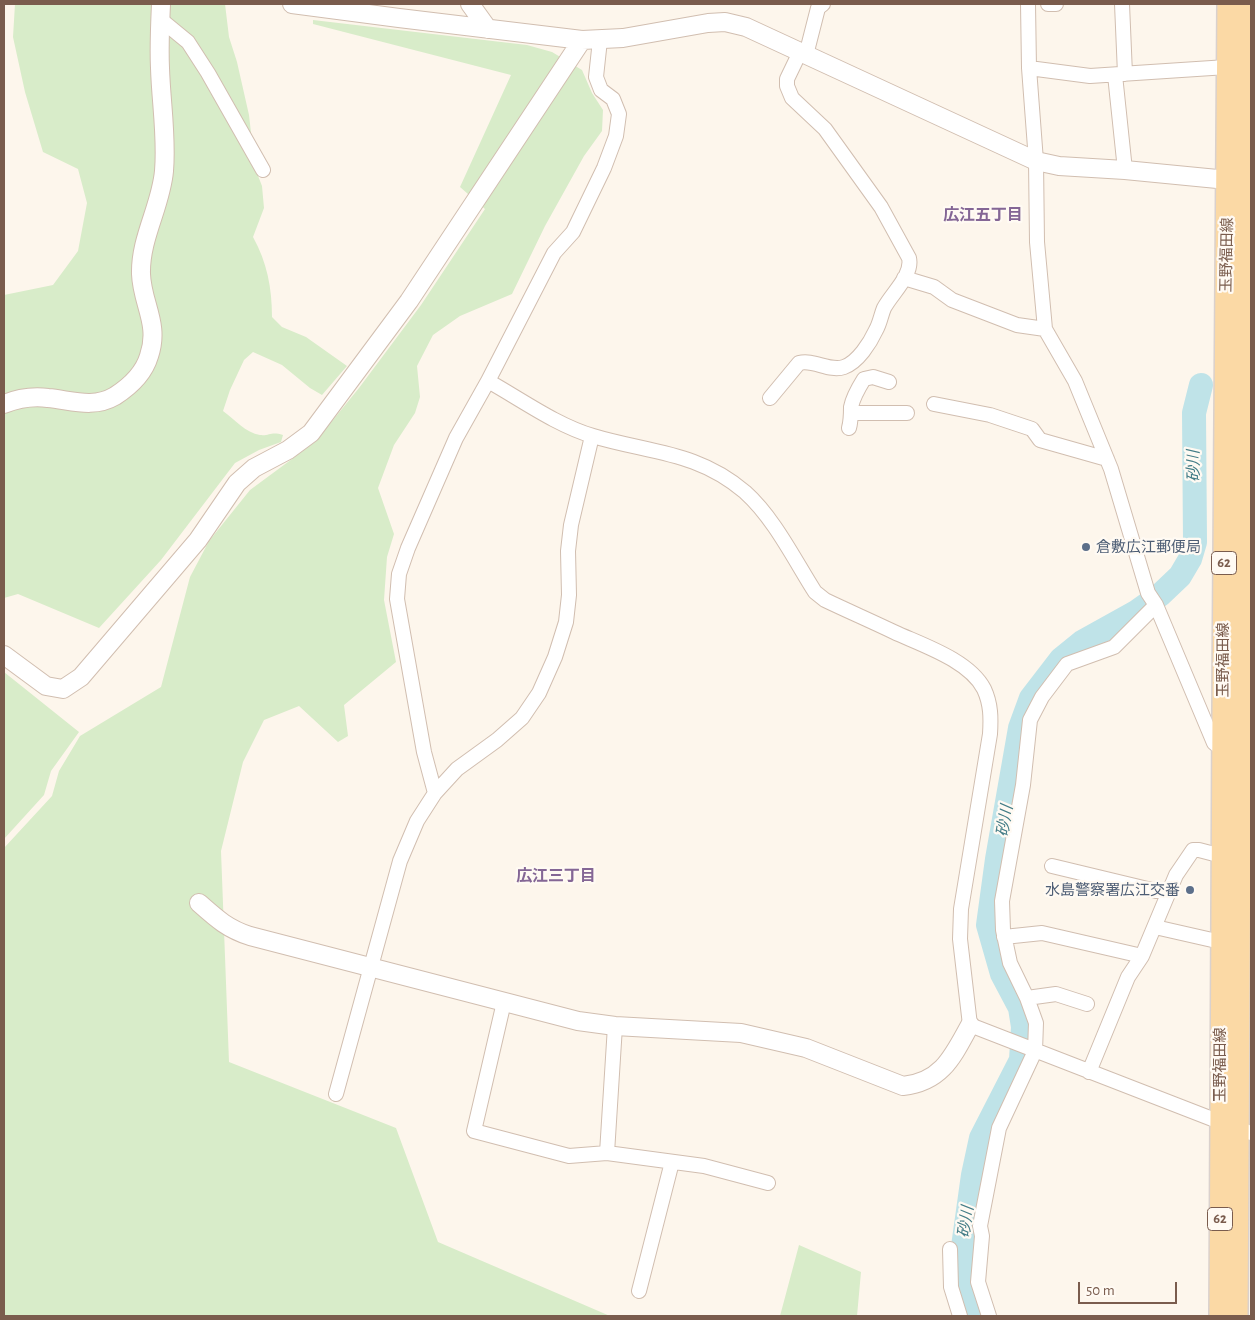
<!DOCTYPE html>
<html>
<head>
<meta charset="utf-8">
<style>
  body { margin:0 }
  #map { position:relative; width:1255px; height:1320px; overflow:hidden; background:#fdf6ec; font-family:"Alegreya Sans",sans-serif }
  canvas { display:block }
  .frame { position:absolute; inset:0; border:5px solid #7a5c4d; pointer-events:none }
  .scale { position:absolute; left:1078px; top:1282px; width:99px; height:22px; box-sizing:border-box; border:2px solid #7a5c4d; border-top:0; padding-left:6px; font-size:15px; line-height:18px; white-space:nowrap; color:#7a5c4d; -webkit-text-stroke:4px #fffaf3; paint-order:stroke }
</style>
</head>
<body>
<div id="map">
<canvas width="1255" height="1320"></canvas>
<div class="frame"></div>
<div class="scale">50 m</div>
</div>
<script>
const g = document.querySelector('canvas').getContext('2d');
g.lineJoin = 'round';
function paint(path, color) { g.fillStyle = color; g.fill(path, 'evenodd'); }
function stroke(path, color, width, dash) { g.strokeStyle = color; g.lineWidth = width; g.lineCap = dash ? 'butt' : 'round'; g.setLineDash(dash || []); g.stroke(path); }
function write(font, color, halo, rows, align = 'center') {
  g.font = font + ' "Alegreya Sans","Noto Sans JP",sans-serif'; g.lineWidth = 4.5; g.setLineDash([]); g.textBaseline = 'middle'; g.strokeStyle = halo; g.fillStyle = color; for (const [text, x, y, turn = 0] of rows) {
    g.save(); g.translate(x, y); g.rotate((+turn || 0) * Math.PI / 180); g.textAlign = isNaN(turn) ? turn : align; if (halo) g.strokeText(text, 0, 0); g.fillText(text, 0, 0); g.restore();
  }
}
paint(new Path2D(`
  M15,4H225L229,37L237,62L249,115L255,168L262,186L264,208L253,237C267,262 272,288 272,317L282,327L306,337L347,366L322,395L310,388L282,365L253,352L244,360L230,390L223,411C234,419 246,433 260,435C270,436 271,431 283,435L281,442L259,450L235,463L161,560L99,628L18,594L4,598V295L53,285L78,251L87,203L78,169L43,152L25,92L13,37Z
  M313,20L527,45L552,52L582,70L592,93L603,110L602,131L584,156L545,226L512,294L460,316L433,335L417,366L420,397L415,413L394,445L378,488L394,534L387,557L384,600L396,662L344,705L348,736L338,742L299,706L264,720L243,762L221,851L229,1062L396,1128L438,1242L610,1316H4V848L52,796L59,771L80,736L161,687L190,577L209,541L250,490L315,442L359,388L421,305L485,209L460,187L511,75L313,24Z
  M4,672L79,732L51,771L44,795L4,839Z
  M799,1245L861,1272L857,1316H780Z`), '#d8ecc9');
stroke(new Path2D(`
  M971,1316L961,1287V1261L973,1175L981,1138L1021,1060L1023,1027L1020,1008L1002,974L988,925L997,859L1020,728L1031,698L1061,659L1082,642L1136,612L1160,595L1180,576L1190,559L1195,542L1194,413L1201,385`), '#bfe3e8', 24);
const minor = new Path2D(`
  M1028,4L1029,68L1036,161L1037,242L1045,329L1075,381L1111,469L1148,593L1156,605L1214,743L1223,750
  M1048,4H1056
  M1122,4L1125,74
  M160,19L188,42L208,73L263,170
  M806,55L818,8L823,4
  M1029,68L1090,76L1227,67
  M1115,75L1125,170
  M904,278L934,287L952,300L1017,325L1045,329
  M488,381C522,400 556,425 593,436C649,453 697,451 745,492C774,518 794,559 815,592L825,600C848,611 871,621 894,632C922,645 969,660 984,689C991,704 991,718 990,734L961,909L960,939L970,1025L1220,1122L1251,1133
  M770,398L799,363C814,359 829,372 844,367C858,362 870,343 876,330C880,323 881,315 884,308C892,293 913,275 909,258L881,207L825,129L792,98L787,86V79L800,52
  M934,404L990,415L1032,429L1040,440L1107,459
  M852,413H907
  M849,428C851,421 851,414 851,407C853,397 859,387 864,379L873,377L889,382
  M435,793L424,752L397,599L399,574L408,548L456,438L488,381L554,253L573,232L604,168L616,136L619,114L613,99L601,90L596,77L600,40
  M1052,866L1156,891H1169
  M1155,927L1221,942
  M1004,937L1042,933L1142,956
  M1027,998L1056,994L1087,1004
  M504,1002L474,1131L569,1156L607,1153L704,1166L768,1183
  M1089,1072L1128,977L1142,956L1176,875L1193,850H1199L1222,856
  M336,1094L400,861L417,821L435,793L457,769L497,740L522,718L539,693L555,657L566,622L569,595L568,551L571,525L592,436
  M607,1153L615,1026
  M950,1249L951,1287L960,1316
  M639,1291L672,1162
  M989,1316L978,1282L982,1236L980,1226L999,1128L1035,1051L1036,1023L1027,998L1010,963L1003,930L1002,901L1023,785L1030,720L1042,697L1067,664L1114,647L1156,605`);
const tertiary = new Path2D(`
  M292,4L399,18L582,40L623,38L708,23L725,22L746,27L1036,161L1059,166L1125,170L1238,181
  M470,4L488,29
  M4,404C19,398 33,396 48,398C71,400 93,409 115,396C129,387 144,373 149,356C160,324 142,304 141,274C140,238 161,206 164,171C167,137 161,102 160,68C159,47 160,25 161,4
  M4,655L46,686L63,689L81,677L198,540L237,483L254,468L288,450L311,433L409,301L582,40
  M199,903C217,919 228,929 250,936L578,1021L615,1026L741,1033L806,1048L903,1086C942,1082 953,1056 970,1025`);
const primary = new Path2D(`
  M1220,1316C1220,879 1226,441 1228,4
  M1237,1316L1245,4`);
stroke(minor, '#d1beb0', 16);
stroke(tertiary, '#d1beb0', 20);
stroke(primary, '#dad1cd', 24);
stroke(minor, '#fff', 14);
stroke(tertiary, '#fff', 18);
stroke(primary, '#fbd9a5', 21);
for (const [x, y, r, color] of [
  [1086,547,5,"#5c6f8a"],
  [1190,890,5,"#5c6f8a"]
]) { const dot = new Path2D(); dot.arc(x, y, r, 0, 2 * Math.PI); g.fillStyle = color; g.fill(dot); stroke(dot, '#fffaf3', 2); }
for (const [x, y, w] of [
  [1224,563,25],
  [1220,1219,25]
]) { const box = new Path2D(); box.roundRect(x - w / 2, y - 11.5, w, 23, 4); g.fillStyle = '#fffaf3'; g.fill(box); stroke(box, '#7a5c4d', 1); }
write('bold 14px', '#7a5c4d', null, [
  ["62",1224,563],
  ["62",1220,1219]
]);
write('15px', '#7a5c4d', '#fffaf3', [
  ["玉野福田線",1227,255,-89],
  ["玉野福田線",1223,660,-90],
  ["玉野福田線",1220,1065,-90]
]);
write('15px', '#4e5e75', '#fffaf3', [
  ["倉敷広江郵便局",1096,547],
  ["水島警察署広江交番",1180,890,"right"]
], 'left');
write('bold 16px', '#846695', '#fffaf3', [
  ["広江五丁目",983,215],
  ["広江三丁目",556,876]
]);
write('italic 16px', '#437c86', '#fffaf3', [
  ["砂川",1194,466,-91],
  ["砂川",1005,821,-81],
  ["砂川",966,1222,-82]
]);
</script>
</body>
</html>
